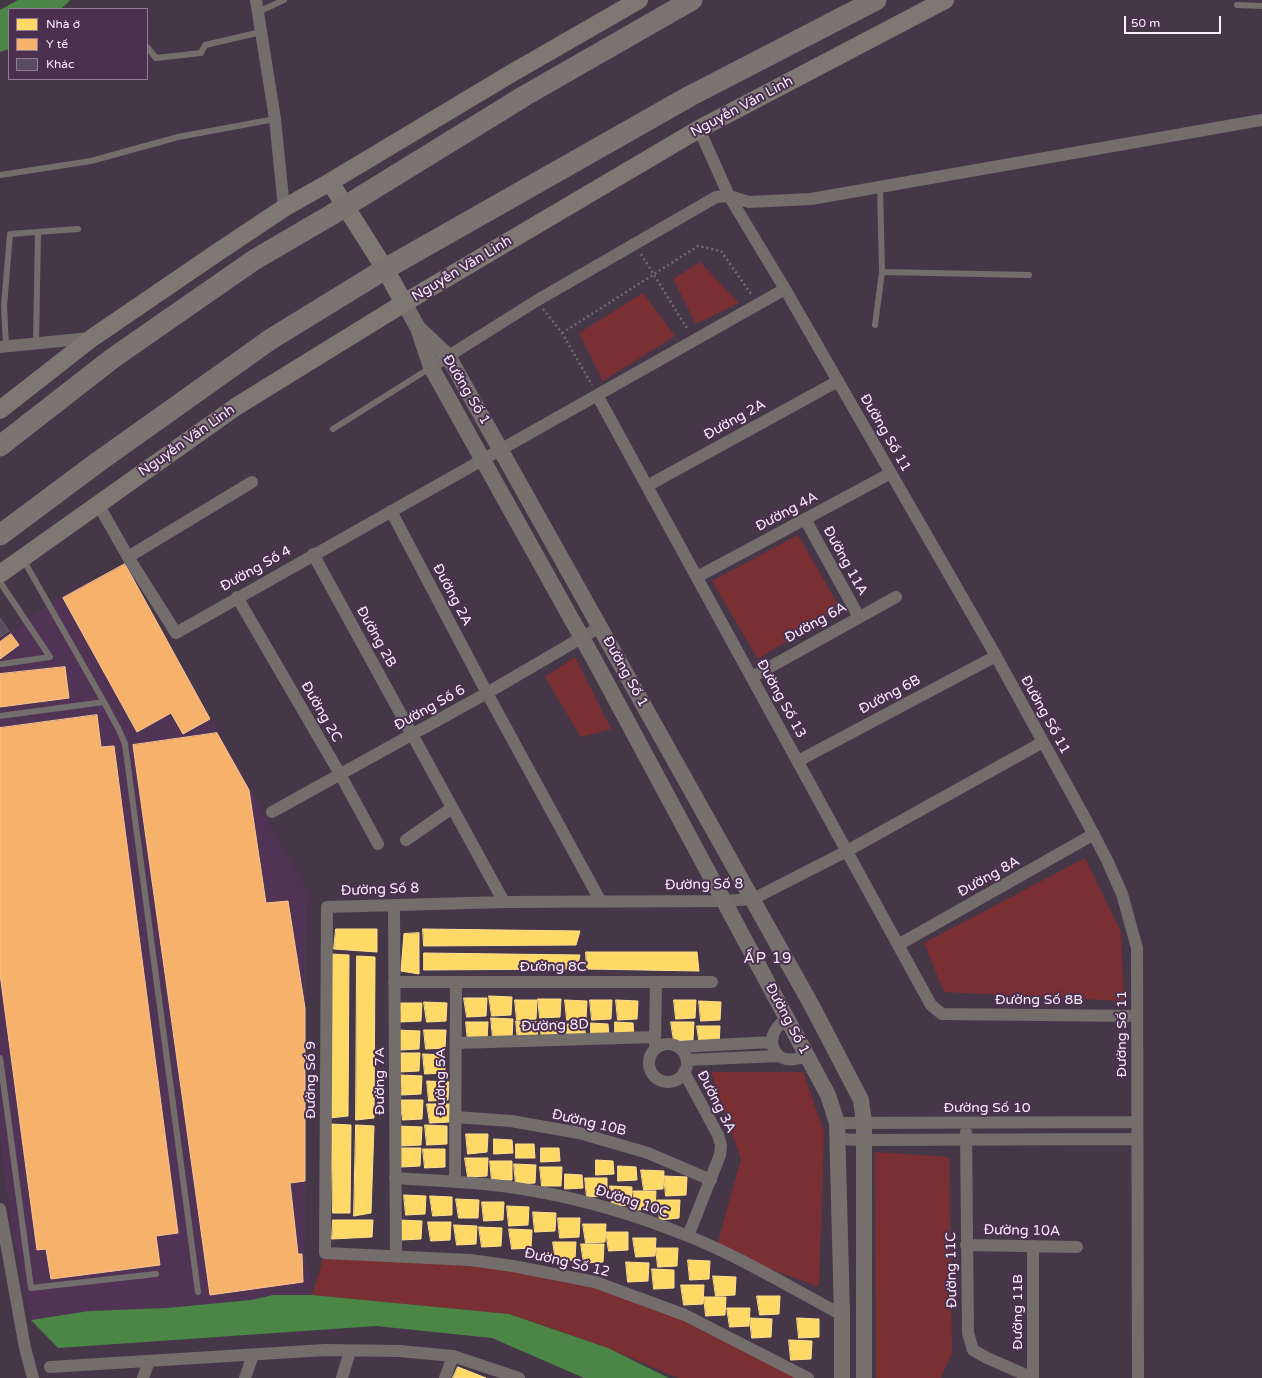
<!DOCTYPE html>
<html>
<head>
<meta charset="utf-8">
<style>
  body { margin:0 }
  #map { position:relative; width:1262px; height:1378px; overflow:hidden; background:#463748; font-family:"Varela Round",sans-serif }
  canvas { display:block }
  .legend { position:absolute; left:8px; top:8px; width:140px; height:72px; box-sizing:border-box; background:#4b304f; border:1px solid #917c95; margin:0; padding:5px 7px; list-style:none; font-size:12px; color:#fbeefd }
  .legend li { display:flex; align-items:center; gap:8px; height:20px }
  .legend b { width:20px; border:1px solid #917c95 }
  .scale { position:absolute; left:1124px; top:16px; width:97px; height:18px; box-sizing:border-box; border:2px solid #fbeefd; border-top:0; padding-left:5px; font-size:12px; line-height:14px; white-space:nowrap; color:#fbeefd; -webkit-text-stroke:3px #4b304f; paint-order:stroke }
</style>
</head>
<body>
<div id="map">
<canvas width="1262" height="1378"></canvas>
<ul class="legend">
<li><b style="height:11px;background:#ffd966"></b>Nhà ở</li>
<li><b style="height:11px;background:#f6b26b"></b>Y tế</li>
<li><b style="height:11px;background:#5a4c63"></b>Khác</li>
</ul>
<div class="scale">50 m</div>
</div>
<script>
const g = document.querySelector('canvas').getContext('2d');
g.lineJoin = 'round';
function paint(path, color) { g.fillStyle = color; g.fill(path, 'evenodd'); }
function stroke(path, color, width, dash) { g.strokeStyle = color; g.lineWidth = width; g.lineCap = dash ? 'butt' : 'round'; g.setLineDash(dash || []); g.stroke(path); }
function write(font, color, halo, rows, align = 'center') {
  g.font = font + ' "Varela Round",sans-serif'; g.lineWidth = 4; g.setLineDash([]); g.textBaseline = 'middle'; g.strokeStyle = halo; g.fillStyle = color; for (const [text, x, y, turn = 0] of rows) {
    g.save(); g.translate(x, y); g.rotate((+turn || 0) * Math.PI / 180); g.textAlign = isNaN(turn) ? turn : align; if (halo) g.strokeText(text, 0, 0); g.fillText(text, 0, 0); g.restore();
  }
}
paint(new Path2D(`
  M125,564L311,898L306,904L305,1262L310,1268L312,1295H273L251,1300L167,1308L89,1311L31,1320L13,1235L0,1138V640L59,597Z`), '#513455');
paint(new Path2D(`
  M700,262L739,303L696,324L673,279Z
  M643,293L675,336L603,381L579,333Z
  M798,535L840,608L758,659L712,581Z
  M575,657L611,729L581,737L545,677Z
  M1085,858L1121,932L1124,1001L944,992L924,943Z
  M711,1072H803L824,1132L819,1287L716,1249L741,1159Z
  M875,1152L949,1157L952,1353L941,1378H876Z
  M325,1253L470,1260L595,1282L685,1315L808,1378H678L608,1348L509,1314L312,1295Z`), '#7a2f33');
paint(new Path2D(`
  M18,0H70L61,9H9V49L0,52V10Z
  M273,1295H312L509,1314L608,1348L669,1378H584L492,1338L376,1326L58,1348L31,1320L89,1311L167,1308L251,1300Z`), '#4b8646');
const homes = new Path2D(`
  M336,929H377V952L334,949Z
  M423,929L580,931L576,945L424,946Z
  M419,933V974L401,971L404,934Z
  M586,952H697L699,971L587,969Z
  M424,953L580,955L577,969L424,970Z
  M331,954L349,955L348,1116L330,1118Z
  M357,956L375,957L374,1118L356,1120Z
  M489,996L512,997L511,1015L492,1016Z
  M464,998H487L486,1016L467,1017Z
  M538,999H561L560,1017L540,1018Z
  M515,1000H537L536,1019L517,1020Z
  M565,1000L587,1001L586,1019L567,1020Z
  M590,1000H612L611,1019L592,1020Z
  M616,1000L638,1001L637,1019L618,1020Z
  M674,1000H696L695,1018L676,1019Z
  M699,1001L721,1002L720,1020L701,1021Z
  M424,1002L447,1003L446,1021L427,1022Z
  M399,1003H422L421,1021L401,1022Z
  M491,1018L513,1019L512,1037L493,1038Z
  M516,1021L538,1022L537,1040L518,1041Z
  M540,1021L562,1022L561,1040L542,1041Z
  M466,1022H488L487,1040L468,1041Z
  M615,1022L633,1023L634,1036L615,1037Z
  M671,1022H694L693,1040L674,1041Z
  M591,1023L608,1024L609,1037L591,1038Z
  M567,1024L584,1025L586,1038H567Z
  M697,1026H720L719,1045L700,1046Z
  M398,1030L420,1031L419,1049L400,1050Z
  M424,1030H446L445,1048L426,1049Z
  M398,1053H420L419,1071L400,1072Z
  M423,1054L445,1055V1073L425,1074Z
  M400,1075L422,1076L421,1094L402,1095Z
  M427,1081L449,1082L448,1100L429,1101Z
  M400,1100H423L422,1119L403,1120Z
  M427,1104H450L449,1122L430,1123Z
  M331,1124L351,1125L350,1213H333Z
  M356,1125L374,1126L371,1213L354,1216Z
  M425,1125L447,1126V1144L427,1145Z
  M399,1126L422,1127L421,1145L401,1146Z
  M466,1134H488L487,1152L468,1154Z
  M494,1139L512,1140L513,1153L494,1154Z
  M516,1144H534L535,1158H516Z
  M399,1148H421L420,1166L401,1167Z
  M541,1148H559L560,1161L541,1162Z
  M423,1149H445V1167L425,1168Z
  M465,1158H488L487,1176L468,1177Z
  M596,1160L613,1161L614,1174L596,1175Z
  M490,1161H512V1180H492Z
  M514,1164L536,1165L535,1183L516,1184Z
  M618,1166L636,1167L637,1180L618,1181Z
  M540,1167H562L561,1186H542Z
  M641,1170L664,1171L663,1189L644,1190Z
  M565,1174L582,1175L583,1188L565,1189Z
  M664,1176L687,1177L686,1195L666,1196Z
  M585,1178H607V1196L587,1197Z
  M610,1186L632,1187L631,1205L612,1206Z
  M633,1191H656L655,1209L636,1210Z
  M404,1195L426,1196L425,1214L406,1215Z
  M430,1196L452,1197V1215L433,1216Z
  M456,1199L479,1200L478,1218H459Z
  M657,1200H680L679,1218L660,1220Z
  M482,1202H504L503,1220L484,1221Z
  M507,1206L529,1207L528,1225L509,1226Z
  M533,1212L556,1213L555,1231L535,1232Z
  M558,1218H580L579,1237L560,1238Z
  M333,1220H373L372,1237L332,1239Z
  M399,1220L422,1221L421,1239L401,1240Z
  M428,1222H451L450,1240L431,1241Z
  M583,1224H606L605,1242L586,1243Z
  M454,1225L477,1226L476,1244L457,1245Z
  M479,1227L502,1228L501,1246L482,1247Z
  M509,1229L532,1230L531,1248L512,1249Z
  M606,1232H628V1250L609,1251Z
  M633,1238H656L655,1256L636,1257Z
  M553,1242H576L575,1260L556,1261Z
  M581,1244H604L603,1262L584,1263Z
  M656,1248H678L677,1266L658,1267Z
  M688,1260L710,1261L709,1279L690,1280Z
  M626,1262L649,1263L648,1281L628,1282Z
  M652,1269L674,1270V1288L654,1289Z
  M713,1276L736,1277L735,1295L716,1296Z
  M681,1285H704L703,1304L684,1305Z
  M757,1296H780L779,1314L760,1315Z
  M704,1297H726L725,1315L706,1316Z
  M727,1308H750L749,1326L730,1327Z
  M750,1318L772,1319L771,1337L752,1338Z
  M797,1318L819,1319V1337L799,1338Z
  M789,1340L812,1341L811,1359L791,1360Z
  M458,1367L486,1378H453Z`);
paint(homes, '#ffd966');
stroke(homes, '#fedf93', 1);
const health = new Path2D(`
  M125,564L210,719L183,734L171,713L137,732L63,598Z
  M11,634L19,645L0,659V642Z
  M65,667L69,698L0,707V674Z
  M97,715L101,747L114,746L178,1233L156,1236L160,1265L51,1279L46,1249L37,1250L0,974V728Z
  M217,733L249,790L266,903L288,901L305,1008V1181L290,1183L298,1254H302L303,1282L210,1295L133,745Z`);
paint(health, '#f6b26b');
stroke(health, '#f8c497', 1);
const building = new Path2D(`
  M0,618L9,631L0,637Z`);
paint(building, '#5a4c63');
stroke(building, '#655b6a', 1);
stroke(new Path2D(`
  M641,254L688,330
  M543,309L562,333L592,385
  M562,333L698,246L721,251L751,294`), '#706b6d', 2.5, [2, 3]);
stroke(new Path2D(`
  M1237,5L1262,6
  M258,12L284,0
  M147,47L156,58L201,53L205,45L261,32
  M0,175L91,161L178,137L275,119
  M880,186L882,272L1029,275
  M875,325L882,272
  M36,343L38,232
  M6,346L4,306L10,234L78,229
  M333,429L430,368
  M23,559L104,702L119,730L125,744L198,1292
  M0,582L50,657L2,664
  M0,716L104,702
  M0,1058L31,1288L156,1274`), '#736e6c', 6);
stroke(new Path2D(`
  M256,0L275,119L284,208
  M699,129L729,196L785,289L992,649L1086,820L1107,860L1122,894L1137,948L1138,1378
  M0,347L90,338
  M431,367L536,301L716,197L729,196L749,202L811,199L1262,120
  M597,395L931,1005L942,1014L1137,1016
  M647,486L838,381
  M98,504L128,557L176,633L785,289
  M391,511L487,693L601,902
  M805,519L859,617
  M313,554L504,902
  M128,557L252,482
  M697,577L891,473
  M237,597L340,774L378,844
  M752,677L896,597
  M798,761L996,656
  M272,812L487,693L600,627
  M406,840L452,808
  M394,905L396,1256
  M898,945L1094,834
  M394,982H712
  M788,1018C777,1025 768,1036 774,1050C776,1052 777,1055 780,1057C788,1061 799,1059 807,1056
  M456,1043L655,1037
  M649 1063a19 19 0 1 1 38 0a19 19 0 1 1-38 0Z
  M655,1045L656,982
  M678,1047L772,1042
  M687,1060L778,1056
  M684,1072L718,1135L721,1145L720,1155L688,1236
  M455,1117L511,1121L579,1133L648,1153L711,1180
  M837,1123L1137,1122
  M966,1132L968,1333L973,1350L987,1358L1033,1378
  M837,1139L864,1140L1137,1139
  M395,1178C441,1181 488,1182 534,1191C586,1200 639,1216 688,1236C741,1257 791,1288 842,1315
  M455,1182L456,982
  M0,1209L25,1348L33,1378
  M966,1245L1077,1247
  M50,1367L325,1350L399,1351L453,1356L519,1378
  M143,1378L149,1361
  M245,1378L253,1355
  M342,1378L350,1351
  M445,1378L453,1356
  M808,1378L685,1315L595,1282L513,1266L470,1260L325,1253L327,907L504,902L724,901L753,899L847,851L1043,742
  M1033,1378V1246`), '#736e6c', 12);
stroke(new Path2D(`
  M404,303L418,328L431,367L596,663L828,1095L837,1123L842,1315V1378
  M419,329L448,356L812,1006L861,1100L864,1123V1378`), '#76716d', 16);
stroke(new Path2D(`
  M330,182L385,269L404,303
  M0,410L92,338L218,252L284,208L330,182L512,73L639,0
  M0,574L237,406L404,303L699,129L945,0`), '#7e7873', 18);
stroke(new Path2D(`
  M0,446L113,358L254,260L331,215L526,95L692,0
  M0,535L98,462L271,339L385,269L690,96L876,0`), '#7c7372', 21);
write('14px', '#fbeefd', '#4b304f', [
  ["Nguyễn Văn Linh",742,107,-28],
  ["Nguyễn Văn Linh",462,269,-31],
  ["Đường Số 1",466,390,59],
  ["Đường 2A",735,420,-29],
  ["Đường Số 11",885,433,60],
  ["Nguyễn Văn Linh",187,441,-35],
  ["Đường 4A",787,512,-28],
  ["Đường 11A",845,561,61],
  ["Đường Số 4",256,569,-29],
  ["Đường 2A",452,595,62],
  ["Đường 6A",816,623,-29],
  ["Đường 2B",376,637,61],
  ["Đường Số 1",625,672,61],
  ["Đường 6B",890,695,-28],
  ["Đường Số 13",781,699,61],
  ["Đường Số 6",430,708,-29],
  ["Đường 2C",321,712,60],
  ["Đường Số 11",1045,715,61],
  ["Đường 8A",989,877,-29],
  ["Đường Số 8",704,885,-1],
  ["Đường Số 8",380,890,-2],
  ["Đường 8C",553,967],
  ["Đường Số 8B",1039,1000],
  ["Đường Số 1",787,1019,62],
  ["Đường 8D",555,1026,-2],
  ["Đường Số 11",1122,1034,-90],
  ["Đường Số 9",311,1080,-90],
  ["Đường 7A",380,1081,-90],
  ["Đường 5A",441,1082,-90],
  ["Đường 3A",716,1102,63],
  ["Đường Số 10",987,1108],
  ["Đường 10B",589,1123,13],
  ["Đường 10C",632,1202,18],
  ["Đường 10A",1022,1231,1],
  ["Đường Số 12",567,1263,13],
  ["Đường 11C",952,1270,-91],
  ["Đường 11B",1018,1312,-90]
]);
g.letterSpacing = '1px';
write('15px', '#fbeefd', '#4b304f', [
  ["ẤP 19",768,959]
]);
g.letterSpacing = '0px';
</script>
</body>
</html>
